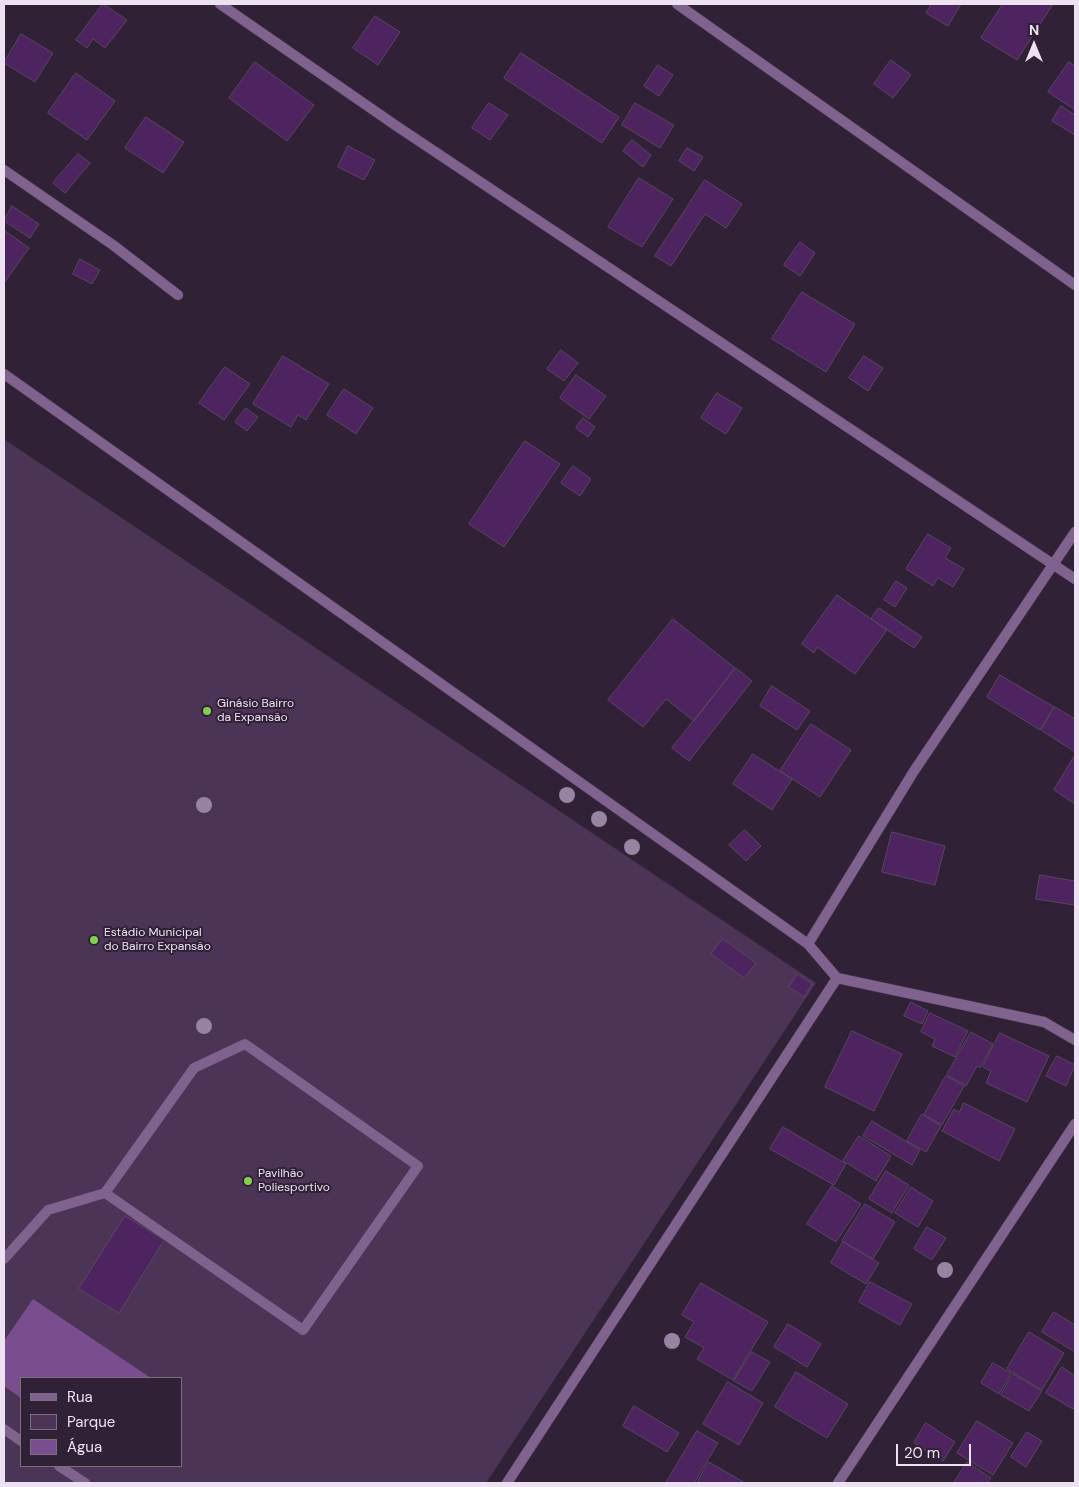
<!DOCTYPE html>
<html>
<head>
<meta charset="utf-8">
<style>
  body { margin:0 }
  #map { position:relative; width:1079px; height:1487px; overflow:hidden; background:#302137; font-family:"DM Sans",sans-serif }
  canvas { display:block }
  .frame { position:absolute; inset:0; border:5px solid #ece2f1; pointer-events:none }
  .legend { position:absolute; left:20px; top:1377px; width:162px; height:90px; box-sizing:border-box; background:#302137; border:1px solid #7b6e81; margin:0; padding:6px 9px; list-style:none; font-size:15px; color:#ece2f1 }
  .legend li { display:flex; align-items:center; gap:10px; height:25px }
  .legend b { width:25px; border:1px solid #7b6e81 }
  .north { position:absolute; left:1009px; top:20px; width:50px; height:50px; -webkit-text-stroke:4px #302137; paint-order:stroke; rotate:0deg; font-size:14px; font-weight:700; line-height:20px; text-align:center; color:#ece2f1 }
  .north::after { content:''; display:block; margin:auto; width:18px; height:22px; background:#ece2f1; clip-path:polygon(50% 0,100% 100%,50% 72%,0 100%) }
  .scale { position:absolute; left:896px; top:1444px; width:75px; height:22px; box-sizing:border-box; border:2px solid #ece2f1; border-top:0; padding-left:6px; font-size:15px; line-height:18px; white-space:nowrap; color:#ece2f1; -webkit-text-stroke:4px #302137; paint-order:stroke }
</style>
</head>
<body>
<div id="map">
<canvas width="1079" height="1487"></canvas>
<div class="frame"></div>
<ul class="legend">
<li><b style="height:6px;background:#80628e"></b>Rua</li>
<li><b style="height:14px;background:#4c3457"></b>Parque</li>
<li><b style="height:14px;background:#794e8e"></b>Água</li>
</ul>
<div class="north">N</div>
<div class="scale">20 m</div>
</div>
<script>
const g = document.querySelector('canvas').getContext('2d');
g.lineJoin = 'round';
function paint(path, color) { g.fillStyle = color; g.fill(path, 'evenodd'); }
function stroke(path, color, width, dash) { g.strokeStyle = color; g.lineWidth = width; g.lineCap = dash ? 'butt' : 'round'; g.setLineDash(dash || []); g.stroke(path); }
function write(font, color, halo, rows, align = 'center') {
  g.font = font + ' "DM Sans",sans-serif'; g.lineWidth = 4; g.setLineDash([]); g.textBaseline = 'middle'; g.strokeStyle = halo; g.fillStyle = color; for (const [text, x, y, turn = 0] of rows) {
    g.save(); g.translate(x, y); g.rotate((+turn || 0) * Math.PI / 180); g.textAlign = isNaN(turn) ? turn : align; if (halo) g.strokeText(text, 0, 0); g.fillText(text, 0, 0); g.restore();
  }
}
paint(new Path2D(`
  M4,439L816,983L486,1483H4ZM21,1378H181V1466H21Z`), '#4c3457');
paint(new Path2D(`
  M33,1299L151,1378H21V1398L4,1386V1341Z`), '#794e8e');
const building = new Path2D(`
  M103,4L127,20L105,48L93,39L87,48L76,40Z
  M932,4H961L948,26L926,13Z
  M1003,4H1053L1017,60L981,38Z
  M375,16L400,32L378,65L353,48Z
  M21,34L53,53L35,82L4,63Z
  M521,53L619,117L602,143L504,78Z
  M891,60L911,75L893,98L874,84Z
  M255,62L314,105L287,141L229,98Z
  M1069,62L1075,66V110L1048,92Z
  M658,65L673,75L659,96L644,86Z
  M76,73L115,101L87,140L48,113Z
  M489,103L508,115L490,140L472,128Z
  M635,103L674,125L660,148L622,125Z
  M1061,106L1075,115V135L1052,121Z
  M146,117L184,142L163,173L125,148Z
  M632,140L651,155L643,167L623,151Z
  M348,146L375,160L364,180L338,167Z
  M687,148L703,157L694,171L679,161Z
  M78,154L90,163L65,193L53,183Z
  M639,178L673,199L642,247L608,227Z
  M705,180L742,204L726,228L705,214L671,266L655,256Z
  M12,206L39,224L30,238L4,221Z
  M4,230L29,248L4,283Z
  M800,242L815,253L800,276L784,265Z
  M80,259L100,270L92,284L73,274Z
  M802,292L855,324L826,372L772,339Z
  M561,350L578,363L564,381L547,369Z
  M283,356L329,384L306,420L298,415L291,427L253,404Z
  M864,356L883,368L868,391L849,378Z
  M225,367L250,384L224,420L199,403Z
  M576,375L606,396L589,419L560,398Z
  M344,389L373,408L356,434L327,415Z
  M717,393L742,408L726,434L701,418Z
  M246,408L258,417L247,431L235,422Z
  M583,418L595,427L588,437L576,428Z
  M525,441L560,464L504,547L469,524Z
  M573,466L591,479L580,496L561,483Z
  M928,534L951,548L945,558L964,569L953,587L938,578L933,586L906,569Z
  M896,581L907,588L895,607L884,600Z
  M837,595L887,630L855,674L817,647L814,653L802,644Z
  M879,608L922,637L914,648L871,619Z
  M673,619L735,668L694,721L666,699L643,727L608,700Z
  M736,668L752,681L689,761L672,748Z
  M1000,675L1054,707L1040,730L987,697Z
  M772,686L810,711L797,730L760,706Z
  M1055,707L1075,719V752L1041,730Z
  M811,724L851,750L820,797L780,771Z
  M753,754L792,779L772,810L733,784Z
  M1075,755V804L1054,790Z
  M745,830L761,846L746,861L729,845Z
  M892,832L945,846L935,885L882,872Z
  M1040,875L1075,881L1074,905L1036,899Z
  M723,939L756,963L744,978L711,954Z
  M798,974L812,984L804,997L789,987Z
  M911,1002L928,1011L922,1024L904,1016Z
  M930,1013L968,1031L955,1057L932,1046L935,1039L921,1032Z
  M852,1031L902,1054L874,1111L825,1087Z
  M971,1032L993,1044L980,1068L977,1066L966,1086L947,1075Z
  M1000,1033L1049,1056L1027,1102L986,1083L991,1071L983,1067Z
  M1057,1056L1075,1065L1066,1086L1046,1076Z
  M946,1076L964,1086L942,1125L924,1115Z
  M964,1103L1015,1129L999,1161L942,1131L954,1109L959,1112Z
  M922,1114L941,1126L926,1152L907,1141Z
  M872,1121L920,1150L912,1165L863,1136Z
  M783,1127L846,1164L834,1185L770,1149Z
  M859,1136L891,1156L876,1181L843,1161Z
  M886,1171L909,1185L892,1213L869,1199Z
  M832,1186L861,1204L836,1242L807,1224Z
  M911,1187L933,1201L918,1227L895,1213Z
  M865,1204L895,1222L873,1259L842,1241Z
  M125,1216L164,1240L119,1313L79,1289Z
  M927,1227L946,1238L932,1260L914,1249Z
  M843,1242L879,1263L866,1284L831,1263Z
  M870,1282L912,1304L900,1325L859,1302Z
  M701,1283L768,1322L733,1380L697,1359L704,1348L685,1337L694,1322L682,1315Z
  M1054,1312L1075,1325V1352L1042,1332Z
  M788,1324L821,1344L807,1367L774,1347Z
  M1029,1332L1064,1353L1042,1390L1007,1369Z
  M752,1352L770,1362L752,1391L734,1381Z
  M993,1363L1011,1373L999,1394L981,1383Z
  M1062,1367L1075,1376V1405L1073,1409L1046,1393Z
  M796,1372L848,1404L827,1438L775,1407Z
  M1013,1374L1042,1391L1029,1411L1001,1395Z
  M728,1382L763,1403L739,1445L703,1424Z
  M634,1406L679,1433L667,1452L623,1426Z
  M977,1421L1013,1443L993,1475L957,1453Z
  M926,1423L955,1442L943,1461L914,1443Z
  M697,1431L718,1443L694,1483H666Z
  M1027,1432L1042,1441L1026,1467L1011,1457Z
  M709,1462L745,1483H697Z
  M967,1462L991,1478L987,1483H954Z`);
paint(building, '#4e2460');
stroke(building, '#57465f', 1);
const lane = new Path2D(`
  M4,1259L48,1210L105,1193L194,1068L245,1044L418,1166L303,1330L105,1193
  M4,1429L21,1441
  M59,1466L85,1483`);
const street = new Path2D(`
  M220,4L395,125L1075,579
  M677,4L1075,285
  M4,170L113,245L178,295
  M4,374L808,944L837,978L1044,1022L1075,1040
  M808,944L914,771L1075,532
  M507,1483L837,978
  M838,1483L1075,1124`);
stroke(lane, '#4a3c51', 11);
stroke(street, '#4a3c51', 11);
stroke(lane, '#80628e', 10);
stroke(street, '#80628e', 10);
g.fillStyle = '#9783a2';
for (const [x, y] of [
  [567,795],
  [204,805],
  [599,819],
  [632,847],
  [204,1026],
  [945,1270],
  [672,1341]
]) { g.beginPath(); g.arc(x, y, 8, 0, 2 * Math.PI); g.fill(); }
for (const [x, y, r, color] of [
  [207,711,5,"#84cf4d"],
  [94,940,5,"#84cf4d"],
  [248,1181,5,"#84cf4d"]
]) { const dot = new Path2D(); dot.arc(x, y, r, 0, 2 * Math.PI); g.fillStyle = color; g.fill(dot); stroke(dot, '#302137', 2); }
write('12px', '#ece2f1', '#302137', [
  ["Ginásio Bairro",217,704],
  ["da Expansão",217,718],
  ["Estádio Municipal",104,933],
  ["do Bairro Expansão",104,947],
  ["Pavilhão",258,1174],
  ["Poliesportivo",258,1188]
], 'left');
</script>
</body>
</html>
